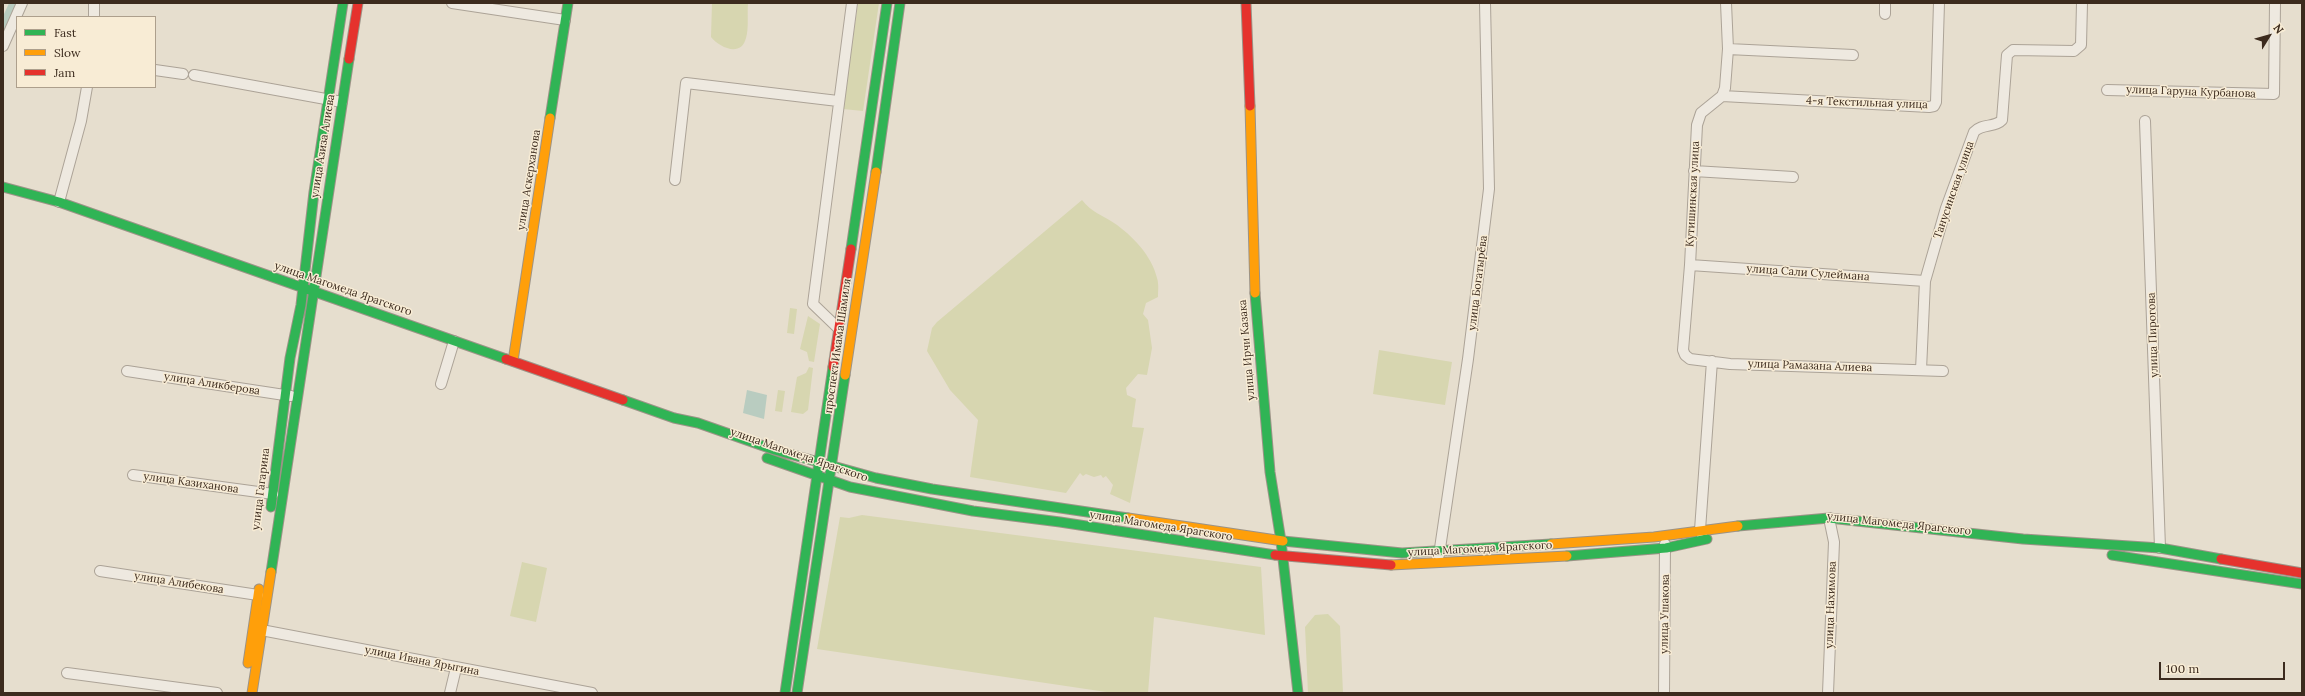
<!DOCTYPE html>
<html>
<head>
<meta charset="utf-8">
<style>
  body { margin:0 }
  #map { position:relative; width:2305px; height:696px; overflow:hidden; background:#e6dece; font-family:Lora,serif }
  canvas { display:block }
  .frame { position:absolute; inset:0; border:4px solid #3c2b1e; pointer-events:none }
  .legend { position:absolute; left:16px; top:16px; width:140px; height:72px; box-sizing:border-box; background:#f8ecd5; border:1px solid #ad9f8c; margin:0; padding:5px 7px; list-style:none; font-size:12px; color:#3c2b1e }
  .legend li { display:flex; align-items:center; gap:8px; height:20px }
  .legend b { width:20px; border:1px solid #ad9f8c }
  .north { position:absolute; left:2249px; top:16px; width:40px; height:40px; -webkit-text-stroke:3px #f8ecd5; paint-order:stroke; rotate:53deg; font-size:11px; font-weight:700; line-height:16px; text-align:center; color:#3c2b1e }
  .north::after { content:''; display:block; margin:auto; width:14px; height:18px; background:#3c2b1e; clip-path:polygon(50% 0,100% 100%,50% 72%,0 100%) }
  .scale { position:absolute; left:2159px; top:662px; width:126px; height:18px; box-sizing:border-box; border:2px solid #3c2b1e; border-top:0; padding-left:5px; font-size:12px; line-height:14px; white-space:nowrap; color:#3c2b1e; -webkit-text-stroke:3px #f8ecd5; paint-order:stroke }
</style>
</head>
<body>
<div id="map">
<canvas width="2305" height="696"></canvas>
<div class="frame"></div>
<ul class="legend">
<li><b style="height:5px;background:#30b455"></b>Fast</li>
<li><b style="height:5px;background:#ff9f0a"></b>Slow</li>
<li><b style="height:5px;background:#e5322d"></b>Jam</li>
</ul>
<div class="north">N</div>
<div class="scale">100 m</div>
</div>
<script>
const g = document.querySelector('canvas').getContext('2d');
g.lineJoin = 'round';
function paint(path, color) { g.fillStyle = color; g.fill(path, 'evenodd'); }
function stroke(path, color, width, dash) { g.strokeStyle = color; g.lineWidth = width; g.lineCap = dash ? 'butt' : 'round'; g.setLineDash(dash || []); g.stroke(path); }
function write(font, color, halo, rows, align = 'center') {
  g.font = font + ' Lora,serif'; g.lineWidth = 3; g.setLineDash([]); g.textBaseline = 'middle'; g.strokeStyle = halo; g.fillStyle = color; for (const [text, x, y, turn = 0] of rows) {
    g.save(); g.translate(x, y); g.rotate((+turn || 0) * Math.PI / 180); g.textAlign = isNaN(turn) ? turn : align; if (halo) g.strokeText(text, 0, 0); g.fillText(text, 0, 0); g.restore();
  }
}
paint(new Path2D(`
  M712,3H748C747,14 749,28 746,38C741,58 719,47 711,37Z
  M858,3H879L863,111L843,109Z
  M1082,200C1092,213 1101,214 1114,223C1132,235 1152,256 1157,278C1159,284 1158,291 1158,297L1146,303L1143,314L1148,320L1152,348L1147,375L1138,374L1126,388L1127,395L1136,399L1132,427L1144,428L1130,503L1110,494L1113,485L1106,476L1103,478L1101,475L1094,477L1086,474L1083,476L1080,473L1066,493L970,477L978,420L950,390L927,351L932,328L937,322Z
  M790,308L797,309L794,334L787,333Z
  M808,316L820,324L814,362L809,361L807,352L800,349Z
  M1379,350L1452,362L1445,405L1373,394Z
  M809,367L813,368L808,410L803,414L791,412L797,377L806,373Z
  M778,390L785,391L782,412L775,411Z
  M862,515L1261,567L1265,635L1154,617L1148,693H1113L817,649L840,517L849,518Z
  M522,562L547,568L536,622L510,616Z
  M1328,614L1340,626L1343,693H1308L1305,627L1315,615Z`), '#d7d6b0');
paint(new Path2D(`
  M747,390L767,395L764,419L743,413Z`), '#b9ccc0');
stroke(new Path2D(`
  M3,27L14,3`), '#b9ccc0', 9);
const street = new Path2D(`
  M452,3L565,20
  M1726,3L1728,49L1725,88L1722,96L1701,113L1697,125L1690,265L1683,350L1685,355L1690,359L1730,364L1943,371
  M1885,14V3
  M94,17V3
  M3,46L22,3
  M1728,49L1853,55
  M155,70L183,74
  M194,75L342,102
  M2107,90L2274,94L2275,3
  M1722,96L1929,107L1934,106L1936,102L1939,3
  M2145,121L2160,548
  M1694,171L1793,177
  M675,180L686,83L838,101
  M59,202L81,121L87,87
  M1690,265L1925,281
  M839,329L813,304L852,3
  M1921,370L1925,281L1946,208L1974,132C1982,123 1995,128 2002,120L2007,55L2013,50L2074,51L2081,45L2082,3
  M127,371L291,396
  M441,384L454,341
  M133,475L273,494
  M1702,535L1700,530L1712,361
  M1439,555L1468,359L1489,189L1485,3
  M100,571L258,595
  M256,629L592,693
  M67,673L217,693
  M450,693L456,668
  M1664,693L1665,544
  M1828,693L1834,542L1829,518`);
const fast = new Path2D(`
  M550,118L568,3
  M876,172L900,3
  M3,187L59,202L506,359
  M851,249L887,3
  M1255,293L1270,472L1281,541L1298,693
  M623,400L674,418L698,423L775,450L876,478L932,489L1128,518
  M767,458L850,487L973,511L1060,522L1275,555
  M271,507L290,358L301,305L314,192L343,3
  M1738,526L1829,518L2023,539L2160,548L2221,559
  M1283,541L1402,553L1551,544
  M2112,555L2302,584
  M1567,556L1666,548L1707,539
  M271,572L349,59
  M785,693L833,367
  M797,693L845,375`);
const slow = new Path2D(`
  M1250,106L1255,293
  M513,361L550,118
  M845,375L876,172
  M1128,518L1283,541
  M1551,544L1654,537L1738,526
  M1391,565L1567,556
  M248,663L259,589
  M252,693L271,572`);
const jam = new Path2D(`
  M1246,3L1250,106
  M349,59L358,3
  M506,359L623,400
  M833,367L851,249
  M1275,555L1391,565
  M2221,559L2302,573`);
stroke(street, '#aca397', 12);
stroke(fast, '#9c9387', 11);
stroke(slow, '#9c9387', 11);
stroke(jam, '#9c9387', 11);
stroke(street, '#eee9e0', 10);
stroke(fast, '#30b455', 9);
stroke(slow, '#ff9f0a', 9);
stroke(jam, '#e5322d', 9);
write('11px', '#3c2b1e', '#f8ecd5', [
  ["улица Гаруна Курбанова",2191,92,2],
  ["4-я Текстильная улица",1867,103,2],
  ["улица Азиза Алиева",323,146,-81],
  ["улица Аскерханова",529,180,-81],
  ["Танусинская улица",1954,190,-71],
  ["Кутишинская улица",1693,194,-87],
  ["улица Сали Сулеймана",1808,273,4],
  ["улица Богатырёва",1478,283,-83],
  ["улица Магомеда Ярагского",343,289,19],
  ["улица Пирогова",2153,335,-92],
  ["проспект Имама Шамиля",838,346,-82],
  ["улица Ирчи Казака",1247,350,-95],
  ["улица Рамазана Алиева",1810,366,2],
  ["улица Аликберова",212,384,9],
  ["улица Магомеда Ярагского",799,455,19],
  ["улица Казиханова",191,483,8],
  ["улица Гагарина",261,489,-83],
  ["улица Магомеда Ярагского",1899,524,6],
  ["улица Магомеда Ярагского",1161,526,9],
  ["улица Магомеда Ярагского",1480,549,-3],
  ["улица Алибекова",179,583,9],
  ["улица Нахимова",1831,605,-88],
  ["улица Ушакова",1665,614,-89],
  ["улица Ивана Ярыгина",422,661,11]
]);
</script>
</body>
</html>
